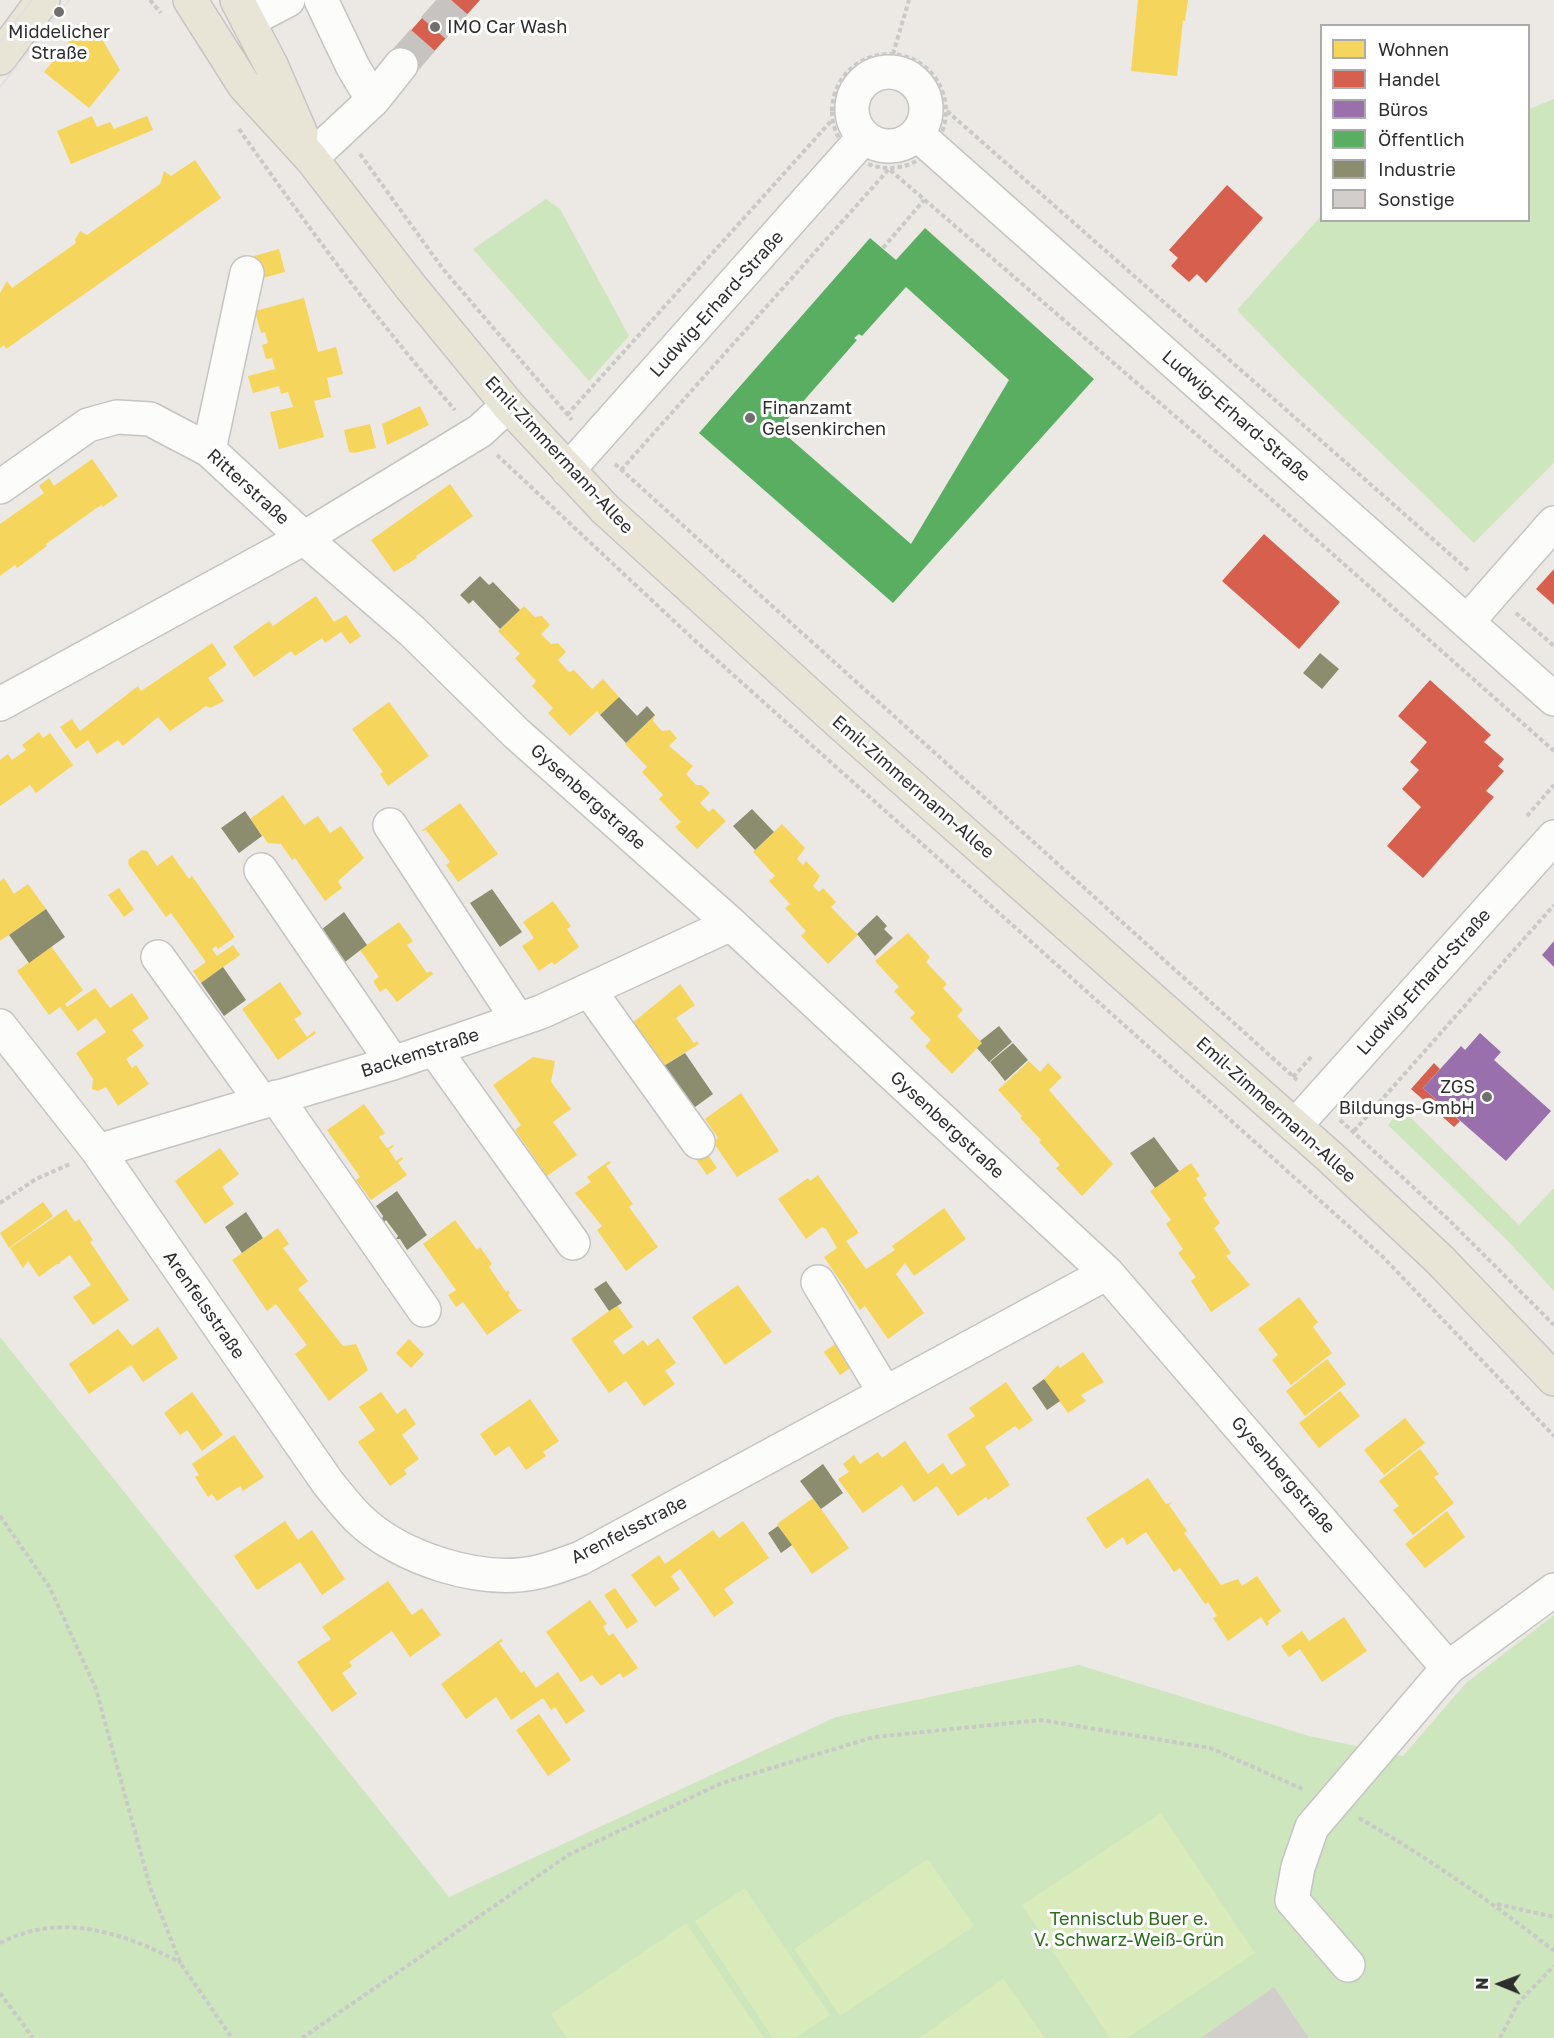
<!DOCTYPE html>
<html>
<head>
<meta charset="utf-8">
<style>
  body { margin:0 }
  #map { position:relative; width:1554px; height:2038px; overflow:hidden; background:#ece8e4; font-family:"Golos Text",sans-serif }
  canvas { display:block }
  .legend { position:absolute; left:1320px; top:24px; width:210px; height:198px; box-sizing:border-box; background:#fff; border:2px solid #ababab; margin:0; padding:8px 10px; list-style:none; font-size:18px; color:#2e2e2e }
  .legend li { display:flex; align-items:center; gap:12px; height:30px }
  .legend b { width:30px; border:2px solid #ababab }
  .north { position:absolute; left:1470px; top:1954px; width:60px; height:60px; -webkit-text-stroke:4px #fff; paint-order:stroke; rotate:271deg; font-size:16px; font-weight:700; line-height:24px; text-align:center; color:#2e2e2e }
  .north::after { content:''; display:block; margin:auto; width:21px; height:27px; background:#2e2e2e; clip-path:polygon(50% 0,100% 100%,50% 72%,0 100%) }
</style>
</head>
<body>
<div id="map">
<canvas width="1554" height="2038"></canvas>
<ul class="legend">
<li><b style="height:16px;background:#f6d55c"></b>Wohnen</li>
<li><b style="height:16px;background:#d6604d"></b>Handel</li>
<li><b style="height:16px;background:#9970ab"></b>Büros</li>
<li><b style="height:16px;background:#5aae61"></b>Öffentlich</li>
<li><b style="height:16px;background:#8c8c6e"></b>Industrie</li>
<li><b style="height:16px;background:#d1cecb"></b>Sonstige</li>
</ul>
<div class="north">N</div>
</div>
<script>
const g = document.querySelector('canvas').getContext('2d');
g.lineJoin = 'round';
function paint(path, color) { g.fillStyle = color; g.fill(path, 'evenodd'); }
function stroke(path, color, width, dash) { g.strokeStyle = color; g.lineWidth = width; g.lineCap = dash ? 'butt' : 'round'; g.setLineDash(dash || []); g.stroke(path); }
function write(font, color, halo, rows, align = 'center') {
  g.font = font + ' "Golos Text",sans-serif'; g.lineWidth = 6; g.setLineDash([]); g.textBaseline = 'middle'; g.strokeStyle = halo; g.fillStyle = color; for (const [text, x, y, turn = 0] of rows) {
    g.save(); g.translate(x, y); g.rotate((+turn || 0) * Math.PI / 180); g.textAlign = isNaN(turn) ? turn : align; if (halo) g.strokeText(text, 0, 0); g.fillText(text, 0, 0); g.restore();
  }
}
paint(new Path2D(`
  M1554,99V463L1474,543L1293,368L1237,310L1321,216L1322,220H1528L1529,109Z
  M546,199L560,209L629,336L589,381L473,249Z
  M1401,1108L1519,1225L1554,1188V1291L1506,1239L1388,1125Z
  M0,1337L449,1897L836,1717L1079,1665L1309,1736L1403,1756L1466,1683L1554,1615V2038H0Z`), '#cee6be');
paint(new Path2D(`
  M1161,1813L1255,1953L1127,2038H1110L1022,1905Z
  M928,1859L974,1926L840,2016L794,1949Z
  M745,1888L830,2015L796,2038H773L695,1921Z
  M686,1923L764,2038H567L551,2014Z
  M1003,1978L1045,2038H919Z`), '#d9eabb');
paint(new Path2D(`
  M1138,0H1188L1185,21L1183,20L1177,76L1131,71Z
  M81,27H95L120,70L89,108L44,72Z
  M92,116L97,127L110,122L114,129L147,116L153,130L71,164L57,131Z
  M195,160L221,198L6,349L4,345L0,348V293L7,281L12,288L76,243L75,240L80,231L87,235L160,184L164,171L171,176Z
  M279,249L285,272L259,279L254,256Z
  M304,298L318,352L336,347L343,374L327,378L331,397L314,401L324,437L279,449L270,412L293,407L288,392L281,394L279,386L253,393L248,376L275,369L272,358L266,359L262,345L268,343L265,332L261,333L255,311Z
  M420,406L429,425L387,445L382,424Z
  M370,424L376,448L354,453L349,452L344,430Z
  M92,459L118,496L103,507L101,505L46,544L47,546L17,568L15,565L0,576V524L44,493L39,486L49,478L54,486Z
  M450,484L473,516L416,556L417,558L394,572L371,540Z
  M316,596L334,622L346,615L361,636L350,644L341,632L325,643L322,638L295,656L291,651L254,677L233,647L269,621L273,626Z
  M524,606L535,617L542,616L550,625L541,634L551,644L558,643L566,652L558,660L569,672L574,670L592,689L603,679L619,697L600,715L597,711L570,736L548,713L553,708L532,686L536,681L515,658L520,654L498,631Z
  M212,643L227,665L208,678L224,701L210,708L206,706L170,731L158,717L123,746L118,740L97,754L88,740L76,749L60,727L72,719L80,731L138,686L141,691Z
  M389,702L429,756L388,786L380,774L383,772L352,729Z
  M655,715L653,721L662,731L670,730L677,738L669,746L693,766L686,774L696,785H702L710,793L700,803L709,812L713,808L726,821L697,849L675,827L681,822L659,799L663,795L642,772L647,767L625,744Z
  M39,732L43,738L50,733L73,765L36,793L30,785L0,806V760L8,754L12,760L26,750L22,745Z
  M283,795L304,825L318,816L330,833L341,826L364,858L338,881L342,888L325,901L295,858L292,860L281,844L268,843L250,819Z
  M460,803L498,854L458,882L446,865L450,862L426,830L421,831Z
  M782,824L805,848L797,859L803,865L806,861L820,876L813,886L819,892L823,888L836,902L831,907L858,935L828,964L801,936L806,931L785,908L790,904L769,881L775,876L753,852Z
  M142,850L147,851L157,866L172,855L189,879L192,876L235,937L218,949L216,946L212,949L217,956L233,945L240,955L201,983L193,971L206,962L171,913L166,917L128,864L129,859Z
  M4,878L14,894L28,884L46,909L0,941V881Z
  M119,888L134,909L124,917L108,895Z
  M553,901L571,926L567,929L579,947L554,965L552,962L539,971L522,946L534,938L523,922Z
  M399,922L413,941L407,945L427,973L431,971L433,974L397,1002L386,988L380,992L373,981L379,977L360,950Z
  M908,933L930,957L926,962L947,984L943,988L963,1010L957,1016L982,1043L952,1074L925,1046L931,1040L910,1018L915,1013L894,991L899,987L875,961Z
  M51,946L83,990L65,1004L67,1007L95,988L110,1008L132,993L149,1018L132,1030L144,1046L126,1059L132,1068L136,1065L149,1084L118,1106L106,1087L98,1091L92,1089L93,1079L76,1053L106,1032L96,1018L78,1031L60,1007L49,1015L17,971Z
  M280,982L302,1014L294,1019L307,1037L314,1031L316,1033L278,1060L242,1009Z
  M680,984L695,1005L676,1018L694,1043L697,1041L699,1044L660,1068L630,1025Z
  M533,1057L555,1061L551,1082L571,1109L553,1122L577,1155L547,1176L515,1130L521,1125L493,1085Z
  M1029,1061L1040,1072L1048,1063L1062,1077L1049,1090L1113,1164L1082,1196L1056,1168L1060,1165L1039,1142L1041,1140L1020,1118L1022,1116L998,1090Z
  M741,1093L779,1151L737,1177L713,1142L718,1138L705,1119Z
  M364,1104L385,1133L379,1137L387,1148L393,1145L394,1146L389,1150L396,1161L402,1157L403,1159L398,1163L407,1175L371,1200L356,1180L360,1177L327,1130Z
  M220,1148L239,1174L222,1187L234,1204L205,1224L175,1181Z
  M703,1148L717,1168L707,1175L693,1155Z
  M609,1161L611,1163L606,1166L633,1204L629,1207L658,1247L626,1271L597,1230L602,1226L575,1193L591,1182L587,1177Z
  M1191,1163L1200,1176L1196,1178L1207,1195L1203,1198L1220,1223L1214,1228L1231,1253L1226,1256L1250,1285L1211,1312L1191,1281L1196,1277L1178,1253L1183,1249L1166,1224L1171,1220L1150,1191Z
  M818,1175L859,1233L846,1241L866,1269L895,1250L892,1246L944,1208L966,1239L914,1276L905,1263L896,1274L924,1313L888,1339L865,1306L860,1310L824,1257L837,1248L826,1229L822,1227L806,1239L778,1199L808,1178L810,1181Z
  M43,1202L53,1216L9,1248L0,1233Z
  M66,1209L75,1222L79,1219L93,1240L90,1242L129,1300L93,1325L73,1297L91,1285L70,1255L59,1263L61,1264H57L39,1277L28,1261L23,1268L10,1248Z
  M455,1220L477,1250L480,1247L492,1264L489,1267L506,1292L508,1290L510,1293L508,1295L518,1309L522,1310L487,1335L463,1302L456,1307L448,1295L456,1290L423,1244Z
  M278,1228L289,1244L283,1248L308,1281L298,1289L343,1346L356,1344L368,1370L329,1401L295,1354L307,1345L276,1304L267,1311L232,1260Z
  M738,1285L772,1332L725,1365L692,1317Z
  M1299,1297L1318,1322L1313,1327L1332,1353L1291,1385L1272,1360L1278,1355L1258,1329Z
  M617,1305L633,1327L613,1341L623,1355L643,1340L648,1346L658,1338L676,1363L665,1371L675,1384L644,1406L626,1381L609,1393L571,1339Z
  M158,1327L178,1358L143,1382L131,1365L89,1394L69,1364L118,1329L132,1346Z
  M845,1337L861,1360L840,1375L824,1352Z
  M409,1339L424,1354L411,1368L396,1353Z
  M1083,1352L1104,1382L1081,1395L1086,1401L1068,1413L1044,1379L1058,1365L1060,1368Z
  M1327,1359L1346,1384L1305,1416L1286,1391Z
  M1006,1382L1033,1420L1019,1430L1015,1426L985,1447L1010,1485L988,1500L986,1497L958,1516L937,1486L914,1502L902,1485L863,1513L838,1479L849,1472L843,1464L854,1455L860,1464L878,1452L882,1458L905,1441L928,1474L943,1463L951,1475L966,1465L947,1435L975,1416L969,1408Z
  M1340,1391L1360,1416L1319,1448L1299,1423Z
  M192,1392L223,1435L202,1451L187,1430L180,1435L164,1413Z
  M381,1392L397,1414L405,1408L416,1424L402,1435L419,1459L404,1470L407,1474L390,1486L358,1442L375,1430L359,1407Z
  M530,1399L559,1441L543,1452L546,1456L526,1470L509,1446L495,1456L480,1434Z
  M1405,1418L1425,1443L1384,1475L1364,1450Z
  M234,1435L264,1477L243,1491L240,1486L217,1501L212,1494L208,1497L195,1477L199,1475L192,1464Z
  M1420,1449L1439,1474L1434,1477L1454,1503L1413,1535L1393,1510L1399,1506L1379,1481Z
  M1148,1478L1166,1504L1173,1502L1169,1505L1187,1531L1184,1533L1221,1585L1238,1579L1242,1586L1257,1576L1281,1611L1268,1621L1269,1624L1267,1626L1261,1617L1228,1641L1213,1618L1217,1616L1208,1602L1205,1604L1180,1568L1174,1572L1146,1532L1127,1545L1123,1537L1106,1549L1086,1518Z
  M813,1498L849,1548L812,1574L777,1524Z
  M1447,1511L1465,1537L1425,1568L1405,1544Z
  M285,1521L298,1540L312,1530L345,1579L322,1595L300,1562L257,1590L234,1556Z
  M743,1521L769,1558L724,1589L734,1603L714,1617L680,1569L671,1576L680,1589L655,1607L631,1575L659,1555L665,1564L713,1530L719,1538Z
  M388,1581L412,1615L422,1608L441,1635L410,1657L392,1631L349,1662L352,1666L342,1673L357,1694L332,1712L297,1662L331,1639L322,1627Z
  M615,1588L638,1621L627,1629L604,1595Z
  M590,1600L607,1624L603,1627L609,1636L613,1633L638,1668L623,1678L620,1673L601,1686L592,1675L581,1682L546,1632Z
  M1344,1617L1367,1651L1322,1682L1300,1649L1289,1657L1281,1646L1302,1631L1309,1641Z
  M501,1639L503,1641L499,1643L521,1673L524,1671L536,1688L558,1672L585,1711L566,1724L555,1707L551,1710L543,1698L511,1720L496,1697L466,1719L441,1684Z
  M539,1714L571,1760L548,1776L516,1730Z`), '#f6d55c');
paint(new Path2D(`
  M438,0H480L413,75L389,55Z
  M1227,185L1263,218L1206,283L1197,274L1189,282L1171,266L1178,258L1169,250Z
  M1264,534L1340,602L1299,649L1222,581Z
  M1554,569V605L1536,589Z
  M1430,680L1491,735L1484,742L1504,759L1498,766L1504,771L1486,791L1494,797L1423,878L1387,846L1421,807L1402,789L1419,770L1410,762L1427,742L1398,716Z
  M1434,1063L1440,1069L1423,1088L1460,1121L1454,1127L1411,1089Z`), '#d6604d');
paint(new Path2D(`
  M1554,941V967L1542,955Z
  M1480,1033L1501,1052L1494,1060L1551,1111L1506,1161L1423,1088L1461,1046L1465,1050Z`), '#9970ab');
paint(new Path2D(`
  M925,228L1094,379L893,603L699,433L870,238L896,260ZM906,287L1009,380L911,544L779,429L857,340L854,338L859,334L862,336Z`), '#5aae61');
paint(new Path2D(`
  M480,576L489,585L493,582L520,610L500,629L473,600L469,604L460,595Z
  M1320,653L1339,669L1322,689L1303,673Z
  M619,697L637,716L647,706L655,715L626,743L600,715Z
  M752,809L774,832L755,850L733,826Z
  M245,811L262,836L239,853L221,828Z
  M492,889L522,932L500,947L470,903Z
  M46,909L65,937L29,963L9,935Z
  M344,912L367,945L345,962L322,929Z
  M877,915L887,926L884,929L893,938L875,956L857,934Z
  M223,967L246,1000L224,1016L201,983Z
  M999,1026L1012,1042L989,1062L977,1048L982,1043L980,1041Z
  M1013,1043L1028,1060L1005,1081L990,1062Z
  M685,1053L713,1094L691,1110L662,1067Z
  M1154,1137L1179,1171L1155,1188L1130,1153Z
  M397,1191L427,1235L407,1250L400,1239H396L398,1236L386,1220L384,1222L382,1219L383,1216L376,1206Z
  M246,1212L263,1238L242,1253L225,1227Z
  M606,1281L622,1303L609,1311L594,1289Z
  M1044,1379L1060,1401L1047,1410L1032,1388Z
  M823,1464L843,1493L821,1509L800,1481Z
  M778,1526L792,1545L781,1553L768,1533Z`), '#8c8c6e');
paint(new Path2D(`
  M1274,1987L1309,2038H1201Z`), '#d1cecb');
stroke(new Path2D(`
  M401,65L458,0`), '#c6c3c0', 33, [33, 16]);
const minor = new Path2D(`
  M321,0L353,67L373,100
  M248,21L288,0
  M852 109a37 37 0 1 1 74 0a37 37 0 1 1-74 0Z
  M917,134L1554,699
  M311,158L373,100L401,65
  M209,450L247,273
  M568,470L864,137
  M0,487L88,425L117,417L150,419L209,450L304,538L412,631L516,733L731,924L1107,1273L1448,1668L1554,1590
  M1467,622L1554,523
  M0,704L304,538L480,431L508,405
  M390,825L518,1020
  M261,870L393,1063
  M158,957L262,1102
  M589,990L698,1142
  M0,1026L98,1151L328,1483C337,1494 347,1507 358,1518C399,1558 481,1585 538,1572C552,1569 567,1563 581,1558L1107,1273
  M434,1049L573,1243
  M276,1097L424,1310
  M1295,1126L1554,837
  M98,1151L393,1063L541,1012L731,924
  M818,1282L885,1393
  M1348,1965L1292,1900L1298,1867L1312,1827L1448,1668`);
const major = new Path2D(`
  M190,0L244,85L311,158L410,286L508,405L605,509L839,722L1330,1157L1440,1260L1554,1379
  M237,0L271,65L301,134
  M0,58L43,0`);
stroke(minor, '#c5c4c5', 36);
stroke(major, '#c6c5c4', 36);
stroke(new Path2D(`
  M150,0L161,13
  M832 111a57 57 0 1 1 114 0a57 57 0 1 1-114 0Z
  M893,54L909,0
  M947,111L1470,572
  M239,129C307,226 377,321 455,410
  M360,154L443,269L572,420
  M883,248L924,200
  M567,415L832,120
  M497,455L691,637L1382,1256L1554,1436
  M615,464L1297,1080
  M621,470L889,169L1263,492L1554,751
  M1516,613L1554,646
  M1527,816L1554,785
  M1293,1077L1312,1056
  M1340,1120L1449,1220L1554,1325
  M1354,1131L1554,905
  M0,1203L36,1179L70,1164
  M0,1516L50,1588L96,1689L150,1887L181,1964L232,2038
  M1359,1818C1428,1858 1492,1902 1554,1951
  M1497,1904L1554,1917
  M0,1943C61,1911 125,1933 181,1963
  M0,1993L33,2038
  M302,2038L570,1854L722,1783L874,1737L1041,1720L1210,1748L1305,1790
  M1500,2038L1518,2003L1554,1966`), '#c9c9c8', 4, [4.5, 3]);
stroke(minor, '#fcfcfb', 33);
stroke(major, '#e8e4d6', 33);
stroke(new Path2D(`
  M0,42L32,0
  M0,87L69,0`), '#dfdfe1', 1.5);
for (const [x, y, r, color] of [
  [59,12,6,"#706f6e"],
  [435,27,6,"#706f6e"],
  [750,418,6,"#706f6e"],
  [1487,1097,6,"#706f6e"]
]) { const dot = new Path2D(); dot.arc(x, y, r, 0, 2 * Math.PI); g.fillStyle = color; g.fill(dot); stroke(dot, '#fff', 2); }
write('18px', '#2e2e2e', '#fff', [
  ["IMO Car Wash",447,27],
  ["Middelicher",59,32,"center"],
  ["Straße",59,53,"center"],
  ["Finanzamt",762,408],
  ["Gelsenkirchen",762,429],
  ["ZGS",1475,1087,"right"],
  ["Bildungs-GmbH",1475,1108,"right"]
], 'left');
write('18px', '#2e2e2e', '#fff', [
  ["Ludwig-Erhard-Straße",717,304,-48],
  ["Ludwig-Erhard-Straße",1236,416,41],
  ["Emil-Zimmermann-Allee",559,455,47],
  ["Ritterstraße",248,487,42],
  ["Emil-Zimmermann-Allee",913,787,41],
  ["Gysenbergstraße",588,797,42],
  ["Ludwig-Erhard-Straße",1424,982,-48],
  ["Backemstraße",420,1053,-18],
  ["Emil-Zimmermann-Allee",1276,1110,42],
  ["Gysenbergstraße",947,1125,43],
  ["Arenfelsstraße",204,1305,55],
  ["Gysenbergstraße",1283,1475,49],
  ["Arenfelsstraße",629,1530,-27]
]);
write('18px', '#2c6e1b', '#fff', [
  ["Tennisclub Buer e.",1129,1919],
  ["V. Schwarz-Weiß-Grün",1129,1940]
]);
</script>
</body>
</html>
